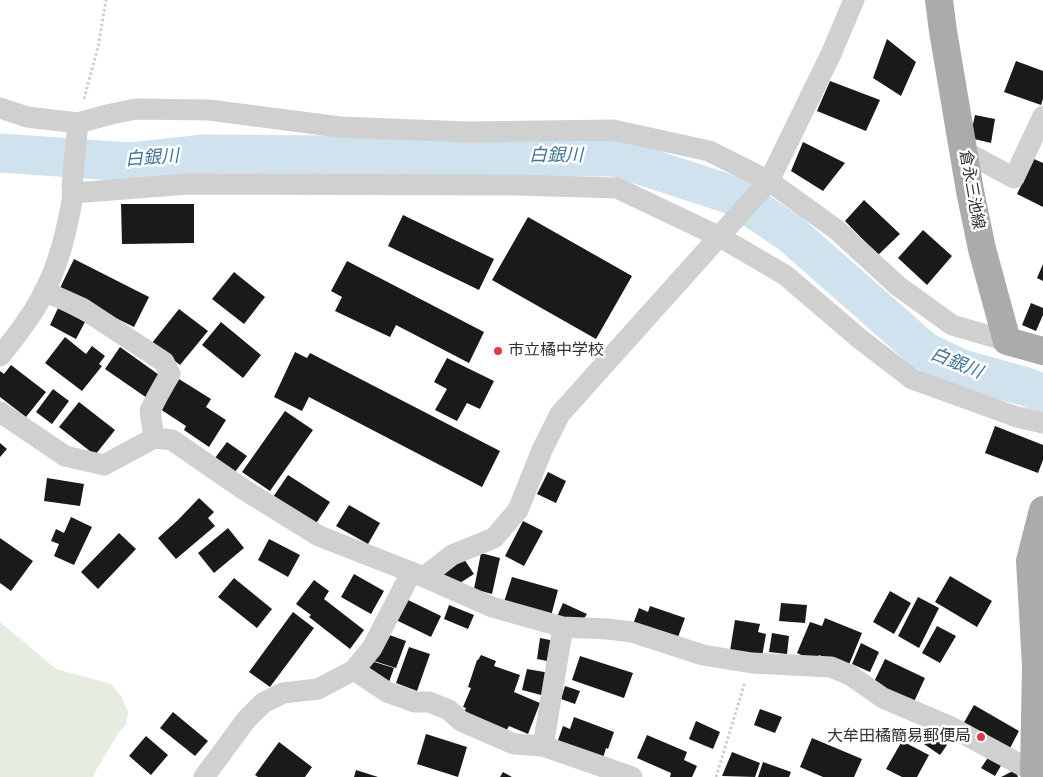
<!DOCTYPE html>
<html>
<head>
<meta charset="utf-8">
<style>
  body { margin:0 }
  canvas { display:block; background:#fff }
</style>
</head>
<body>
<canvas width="1043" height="777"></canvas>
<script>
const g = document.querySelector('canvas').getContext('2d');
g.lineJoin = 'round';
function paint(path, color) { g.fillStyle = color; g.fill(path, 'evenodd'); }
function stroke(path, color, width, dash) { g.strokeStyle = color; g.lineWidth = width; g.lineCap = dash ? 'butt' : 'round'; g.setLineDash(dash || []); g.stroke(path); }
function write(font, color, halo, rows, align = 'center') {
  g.font = font + ' "Roboto Condensed","Noto Sans JP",sans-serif'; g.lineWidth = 5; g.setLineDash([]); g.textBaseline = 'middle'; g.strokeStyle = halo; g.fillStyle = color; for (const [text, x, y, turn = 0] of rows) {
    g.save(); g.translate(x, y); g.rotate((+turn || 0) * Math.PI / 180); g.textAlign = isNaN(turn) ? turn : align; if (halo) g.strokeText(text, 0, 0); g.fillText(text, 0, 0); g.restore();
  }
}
paint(new Path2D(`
  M0,622L56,669L111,684L121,696L128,712L126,725L119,732L96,770L93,777H0Z`), '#e6ecdf');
stroke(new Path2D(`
  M0,153L130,162L205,154L615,157L735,196L791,234L924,351L962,369L1027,387L1043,394`), '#cfe2ee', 39);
paint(new Path2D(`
  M887,39L916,62L901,96L873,78Z
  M1016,61L1043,71V99L1041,105L1004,92Z
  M830,81L880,100L866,131L817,111Z
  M975,115L995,119L991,143L970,138Z
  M803,142L845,163L823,191L791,171Z
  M1034,159L1043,163V207L1017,194Z
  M864,200L900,234L878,255L845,221Z
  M121,204H194V243L122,244Z
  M403,215L494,259L479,290L388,246Z
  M528,217L632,276L596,339L492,280Z
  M923,230L952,256L927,285L898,258Z
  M74,259L149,297L134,327L59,290Z
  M347,261L484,332L469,363L396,325L390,337L335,311L342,297L331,291Z
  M1043,264V281L1037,278Z
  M234,272L265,297L244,324L212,299Z
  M1031,303L1043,308V315L1036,331L1022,325Z
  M58,308L85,322L76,339L50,325Z
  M179,309L208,331L180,365L152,343Z
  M221,322L261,355L243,378L202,345Z
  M65,337L86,354L92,346L105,356L99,364L102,366L82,391L45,363Z
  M120,347L162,377L147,398L105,369Z
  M295,352L307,358L310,353L500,451L482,487L309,397L302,411L274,397Z
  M447,358L494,381L480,409L467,403L457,421L435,410L447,389L434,382Z
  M11,365L46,392L26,417L0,397V371L4,374Z
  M179,379L211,399L206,407L226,420L209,447L184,430L186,426L160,409Z
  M53,389L69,401L52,424L36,412Z
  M79,402L115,430L95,455L59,427Z
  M285,411L313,430L270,491L242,472Z
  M995,426L1043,445V460L1038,473L985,453Z
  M227,442L247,456L235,472L215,458Z
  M0,443L7,449L0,457Z
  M548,472L566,481L556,503L537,494Z
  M288,475L330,502L315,525L273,497Z
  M47,478L84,484L80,506L44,501Z
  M199,498L214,512L208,518L215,526L176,559L158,538L178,520Z
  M349,505L380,523L368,544L336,526Z
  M71,517L92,527L74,565L54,556L59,544L51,541L56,529L64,533Z
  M523,521L543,531L524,566L505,556Z
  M228,528L244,548L214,573L198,553Z
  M119,533L136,549L98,589L81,572Z
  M0,538L33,561L11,591L0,583Z
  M269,539L300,555L288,577L258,560Z
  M481,553L500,558L492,594L474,589Z
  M464,559L474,574L452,588L443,574Z
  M354,574L384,591L371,614L341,597Z
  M950,576L992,601L977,627L935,602Z
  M512,577L558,590L551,616L504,602Z
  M234,578L272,609L257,628L218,597Z
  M314,580L329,591L324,599L364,630L350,649L309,617L311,615L296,604Z
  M890,591L911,603L894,634L873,622Z
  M918,597L939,608L919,648L898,636Z
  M404,598L441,616L431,637L394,619Z
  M563,603L587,614L581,623L556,619Z
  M781,603L807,605L805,623L779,621Z
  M449,605L474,615L468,629L444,619Z
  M650,606L685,618L677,640L632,627L639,608L648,612Z
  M293,612L314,628L270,687L249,672Z
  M825,618L862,633L848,667L819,655L817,662L797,653L810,622L822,626Z
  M735,620L760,624L758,632L766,634L762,657L730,651Z
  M937,626L956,636L940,663L922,653Z
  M384,633L406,641L396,668L374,661Z
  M772,633L789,636L787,654L769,652Z
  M540,638L555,641L552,662L537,659Z
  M861,643L879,652L870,672L852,664Z
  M409,647L430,654L417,691L396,683Z
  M481,655L496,661L494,666L520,675L514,692L540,703L528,734L509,726L505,733L463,715L466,708L463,707L471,688L468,687L477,660H478Z
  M580,656L633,673L624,698L572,680Z
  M885,659L925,678L913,704L873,684Z
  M371,661L394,668L389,682L367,675Z
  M527,669L550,673L545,696L522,690Z
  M565,686L580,691L575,704L561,699Z
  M974,705L1019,731L1008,752L962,726Z
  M760,709L782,717L775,733L754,725Z
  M173,712L208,741L195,756L160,728Z
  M574,717L614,732L608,749L606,748L603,758L557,743L563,726L570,729Z
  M696,721L720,732L713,749L689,739Z
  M924,730L947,745L940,755L918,740Z
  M426,734L467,747L458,777L417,764Z
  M647,735L687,752L684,760L697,766L692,777H670L671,773L637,758Z
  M146,736L168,755L151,775L129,756Z
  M812,738L862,759L854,777H823L800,767Z
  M902,741L929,755L917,777H902L886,769Z
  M279,742L312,767L305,777H258L255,775Z
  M732,752L760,763L755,777L722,776Z
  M989,756L1002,764L995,776L981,768Z
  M763,762L791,772L789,777H758Z
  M356,770L378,777H354Z
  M1015,770L1018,777H1001Z
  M503,772L512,777H500Z`), '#1a1a1a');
stroke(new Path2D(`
  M84,99L98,47L106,0
  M716,777L745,682`), '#cdcdcd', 3, [2.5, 2.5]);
stroke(new Path2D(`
  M0,108L27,117L78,123L111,114L136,109L209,110L340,127L468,132L613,130L709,151L769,181L837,230L898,286L952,325L1007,341
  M964,151L1014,178L1043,116
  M74,193L188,184L517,185L617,188L720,237L785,275L860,339L912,379L1017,417L1043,423
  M44,291L82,308L164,362L170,374L157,397L150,411L154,438
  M0,356C9,345 18,334 26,322C48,292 62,253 69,216C71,206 74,196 72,186L78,123
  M0,412L65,456L104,465L154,438L172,440L243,489L319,536L424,577L452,555L494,538L518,510L542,450L560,414L769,181L831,54L854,0
  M424,577L492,607L563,627L608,629L632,632L703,655L752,663L831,667L850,675L883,698L951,727L1034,772
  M354,670L387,692L415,702H429L449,710L461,721L514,744L543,746L632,777
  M543,746L563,627
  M204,777L246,720L263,703L283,693L318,689L354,670L372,648L411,573`), '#d0d0d0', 21);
stroke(new Path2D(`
  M939,0L943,31L970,191L982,249L1007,341L1043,351
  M1037,777L1034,772L1036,666L1030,561L1043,510`), '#ababab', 28);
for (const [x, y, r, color] of [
  [498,351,5,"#e63946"],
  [981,737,5,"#e63946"]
]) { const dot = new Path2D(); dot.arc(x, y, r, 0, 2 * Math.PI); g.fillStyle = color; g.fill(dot); stroke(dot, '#fff', 2); }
write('16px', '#333', '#fff', [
  ["倉永三池線",971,190,80]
]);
write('16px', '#333', '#fff', [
  ["市立橘中学校",508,351],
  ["大牟田橘簡易郵便局",971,737,"right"]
], 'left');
write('italic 18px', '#3f7597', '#fff', [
  ["白銀川",556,156],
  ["白銀川",152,159,-4],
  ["白銀川",956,364,22]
]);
</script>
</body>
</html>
